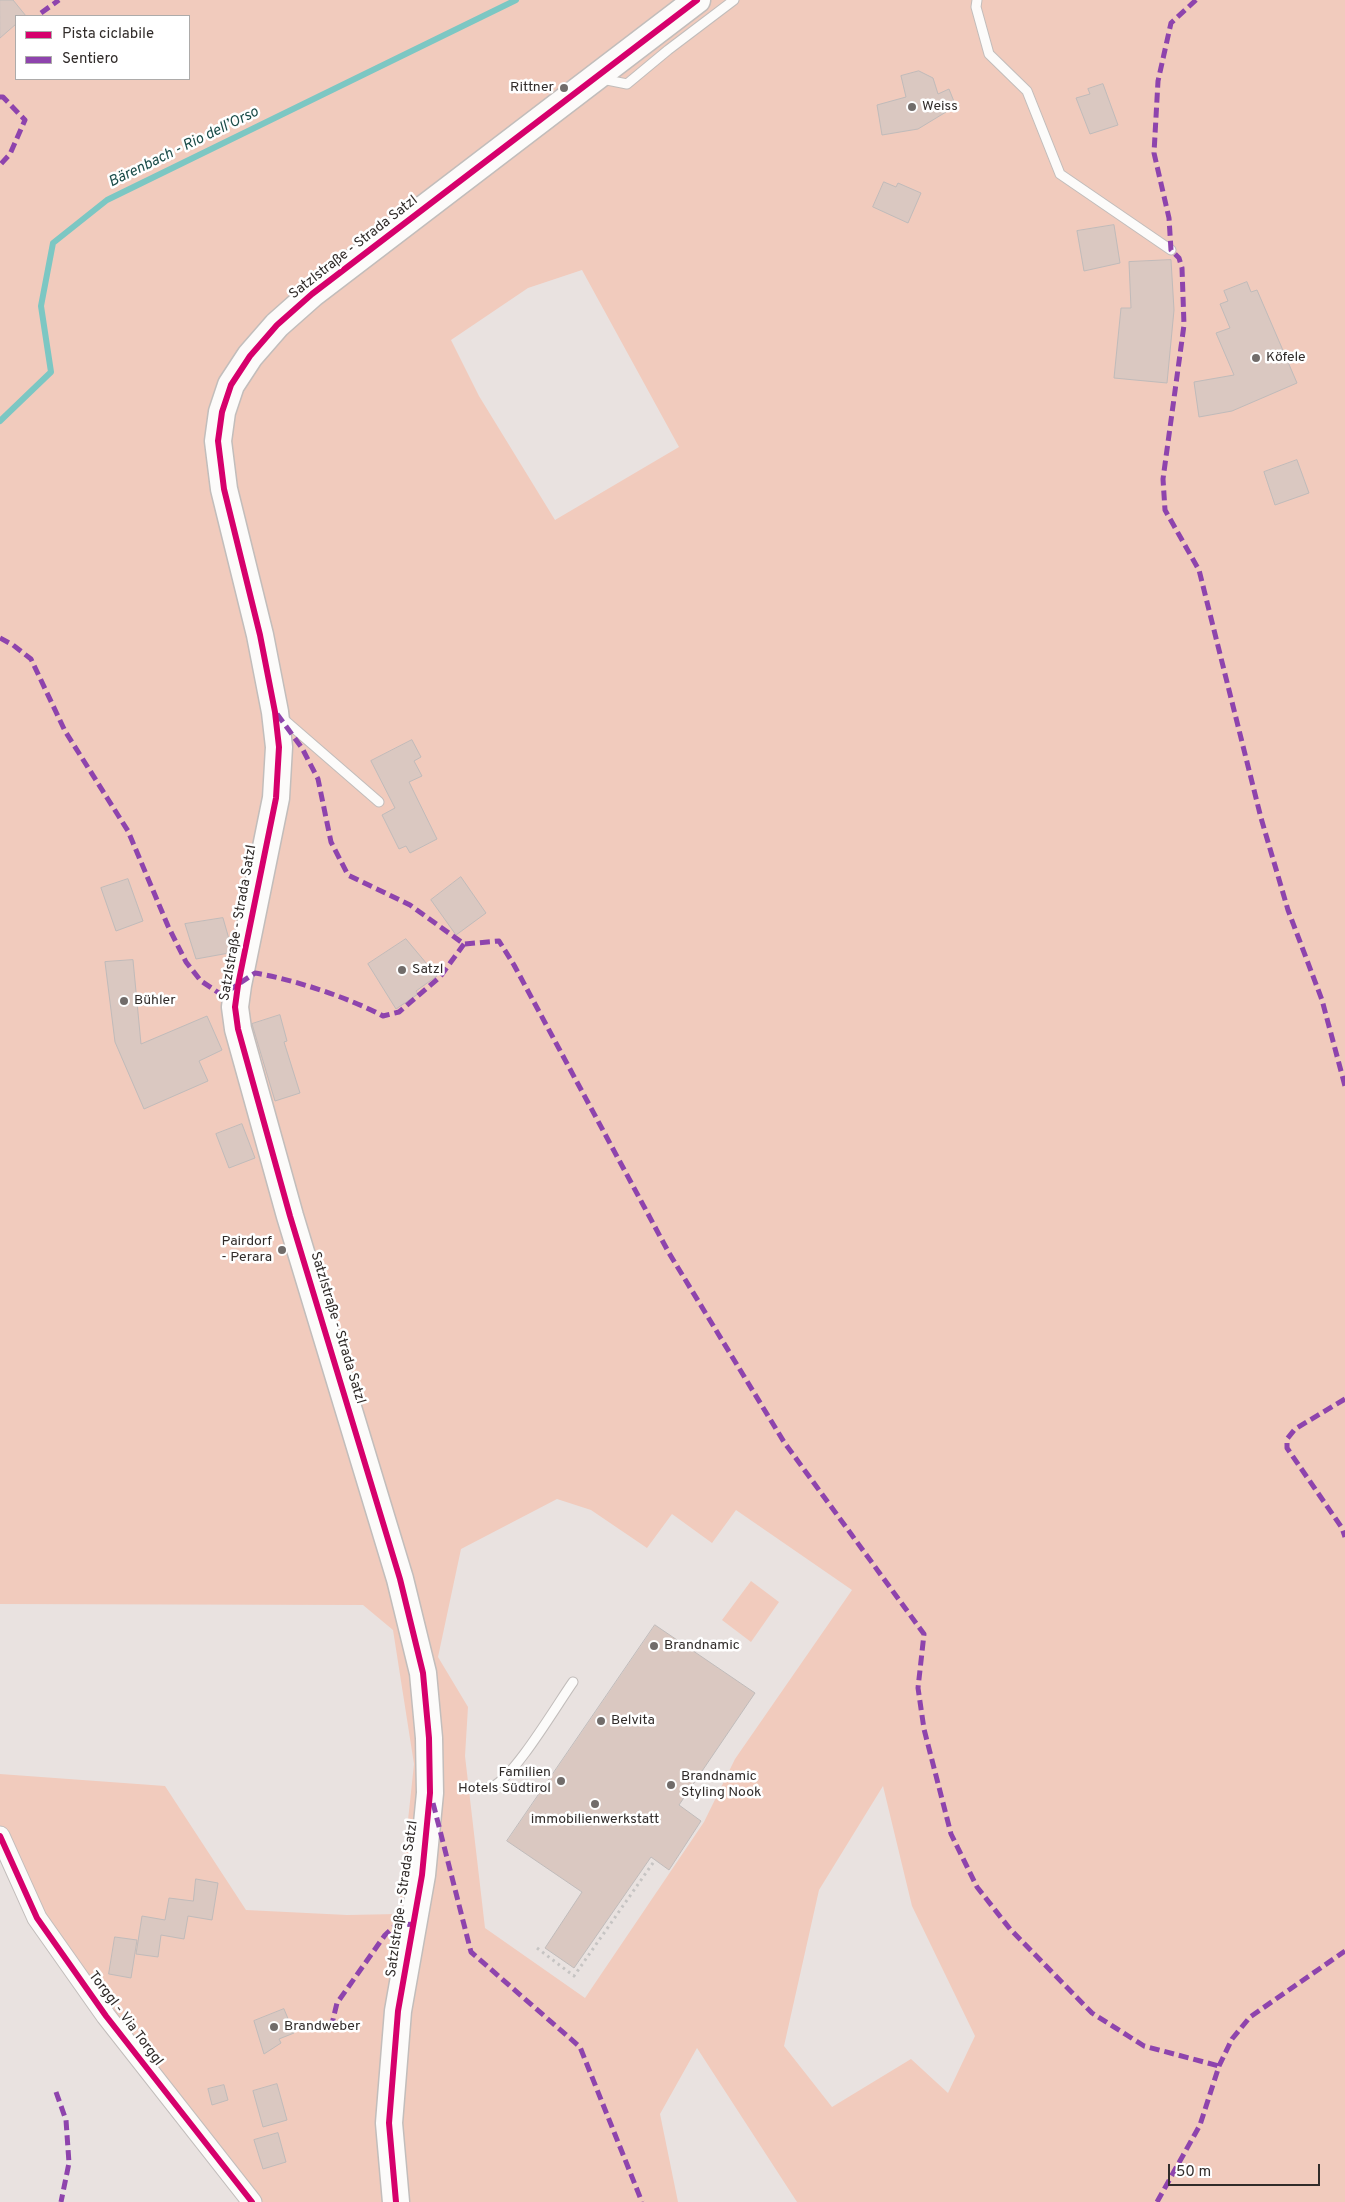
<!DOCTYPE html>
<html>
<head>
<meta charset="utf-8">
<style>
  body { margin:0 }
  #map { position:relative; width:1345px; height:2202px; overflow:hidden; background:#e9e2e0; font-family:Overpass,sans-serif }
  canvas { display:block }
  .legend { position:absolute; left:15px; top:15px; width:175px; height:65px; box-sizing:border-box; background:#fff; border:1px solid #adabaa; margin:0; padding:6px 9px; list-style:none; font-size:15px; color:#312c2a }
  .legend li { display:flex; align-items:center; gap:10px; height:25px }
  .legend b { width:25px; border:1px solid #adabaa }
  .scale { position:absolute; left:1168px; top:2164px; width:152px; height:22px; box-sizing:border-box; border:2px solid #312c2a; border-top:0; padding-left:6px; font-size:15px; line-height:18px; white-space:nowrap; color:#312c2a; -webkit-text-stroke:4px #fff; paint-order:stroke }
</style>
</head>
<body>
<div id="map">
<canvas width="1345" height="2202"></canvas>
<ul class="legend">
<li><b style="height:6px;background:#d6006c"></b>Pista ciclabile</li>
<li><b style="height:6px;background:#8e44ad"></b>Sentiero</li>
</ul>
<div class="scale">50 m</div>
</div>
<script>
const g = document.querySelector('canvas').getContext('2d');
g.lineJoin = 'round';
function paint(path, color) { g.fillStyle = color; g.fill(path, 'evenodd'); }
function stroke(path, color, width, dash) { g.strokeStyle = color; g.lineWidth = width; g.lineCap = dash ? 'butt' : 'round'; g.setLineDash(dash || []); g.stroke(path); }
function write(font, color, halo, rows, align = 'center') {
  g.font = font + ' Overpass,sans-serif'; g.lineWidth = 5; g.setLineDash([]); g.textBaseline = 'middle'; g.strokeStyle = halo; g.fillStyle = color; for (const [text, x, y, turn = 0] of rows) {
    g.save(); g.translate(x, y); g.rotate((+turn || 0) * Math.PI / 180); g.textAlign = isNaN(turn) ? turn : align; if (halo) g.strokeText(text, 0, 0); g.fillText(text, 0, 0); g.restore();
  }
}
paint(new Path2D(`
  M0,0H1345V2202H797L697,2048L660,2114L678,2202H252L106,2016L0,1836V1774L165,1786L246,1910L347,1915L398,1914L414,1764L393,1630L363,1605L0,1604ZM16,16H189V79H16ZM582,270L679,447L555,520L479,396L451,340L528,288ZM557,1499L591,1510L647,1548L672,1514L712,1543L736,1510L852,1590L735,1759L704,1822L585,1998L485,1928L465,1756L468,1707L438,1657L461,1549ZM883,1786L912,1906L975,2036L948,2093L911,2059L832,2107L784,2046L819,1890Z
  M751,1581L779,1602L751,1642L722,1620Z`), '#f1cbbd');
stroke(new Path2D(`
  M0,421L51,372L41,306L53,243L107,200L516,0`), '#7cc7c3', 6);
const building = new Path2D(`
  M0,0H13L26,16H16V24L0,38Z
  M919,71L933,78L938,94L949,89L955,104L944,108L946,112L918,129L882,135L877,105L906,97L901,76Z
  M1103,84L1118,125L1090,134L1076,98L1090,94L1088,89Z
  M884,182L896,187L898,183L921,193L908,223L873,207Z
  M1114,225L1120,263L1084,271L1077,231Z
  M1171,260L1174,310L1167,383L1114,378L1121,308H1131L1129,262Z
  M1247,282L1251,292L1257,290L1297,383L1232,411L1199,417L1194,382L1234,375L1216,333L1230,328L1220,304L1228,301L1224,291Z
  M1297,460L1309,493L1275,505L1264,472Z
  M412,740L421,757L414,761L422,776L409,782L437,839L410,853L406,846L399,849L382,815L395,808L371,761Z
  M461,877L486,913L456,935L431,900Z
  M128,879L143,921L116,931L101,888Z
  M223,918L231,946L229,953L196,959L185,924Z
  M406,939L437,976L416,991L418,994L396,1009L368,964Z
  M133,960L141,1044L207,1016L222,1050L199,1061L208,1081L144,1109L115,1042L105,962Z
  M280,1015L287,1041L284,1042L300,1093L275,1101L252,1024Z
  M242,1124L255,1158L229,1168L216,1134Z
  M655,1625L755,1693L679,1805L701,1821L669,1870L651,1857L574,1968L545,1948L582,1892L507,1841Z
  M196,1879L218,1883L212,1920L188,1916L184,1939L161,1935L158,1957L136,1954L142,1916L165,1920L169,1898L193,1901Z
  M115,1937L137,1940L131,1978L109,1974Z
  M284,2009L294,2033L279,2039L281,2043L264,2054L254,2021Z
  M277,2084L287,2120L263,2127L253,2091Z
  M224,2085L228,2100L212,2105L208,2089Z
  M278,2133L286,2162L263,2169L254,2140Z`);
paint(building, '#dac8c1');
stroke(building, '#c0bbba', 1);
const lane = new Path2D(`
  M977,0L976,7L989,54L1027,91L1060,174L1171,250
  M602,79L627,84L668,50L734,0
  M281,717L379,802
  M477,1788C482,1788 488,1789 492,1787C515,1776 556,1706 573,1682`);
const street = new Path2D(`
  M0,1836L37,1918L106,2016L252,2202`);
const secondary = new Path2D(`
  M396,2202L389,2123L398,2011L422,1875L430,1793L429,1738L423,1673L400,1579L290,1216L238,1029L235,1007L238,985L276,798L279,747L275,712L260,635L224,489L218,441L222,412L231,385L250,356L277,325L312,294L697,0`);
stroke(lane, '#c2bdbb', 11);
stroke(street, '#c2bdbb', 21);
stroke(secondary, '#c2bdbb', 29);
stroke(new Path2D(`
  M537,1948L574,1976L655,1860`), '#c6c4c3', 3, [2.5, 4]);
stroke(lane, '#fcfbfa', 9);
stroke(street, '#fcfbfa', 19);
stroke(secondary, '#fcfbfa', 26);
stroke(new Path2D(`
  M1196,0L1171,23L1158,81L1154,153L1169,218L1171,250L1179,258L1182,268L1184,325L1163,479L1165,510L1199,570L1261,818L1288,910L1322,1000L1345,1086
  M41,13L59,0
  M0,97H3L25,120L10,154L0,165
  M0,638L13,645L31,659L65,731L128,831L168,926L186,962L201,981L222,995L255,973C292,979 350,998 383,1016L399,1012L440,977L464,944
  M277,714L302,748L318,779L331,842L348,875L410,905L464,944L499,941L514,965L669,1253L784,1442L924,1634L918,1688L924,1729L951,1834L977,1887L1010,1929L1092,2013L1144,2046L1219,2066
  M1345,1399L1295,1429L1287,1439V1448L1342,1528L1345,1537
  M433,1803L471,1952L580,2047L642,2202
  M331,2028L337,2003L385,1935L396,1925L414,1924
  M56,2092L66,2120L69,2163L61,2202
  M1157,2202L1200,2125L1219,2066L1232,2039L1250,2017L1345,1951`), '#8e44ad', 5, [10, 5]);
stroke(new Path2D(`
  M0,1836L37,1918L106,2016L252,2202
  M396,2202L389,2123L398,2011L422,1875L430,1793L429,1738L423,1673L400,1579L290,1216L238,1029L235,1007L238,985L276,798L279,747L275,712L260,635L224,489L218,441L222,412L231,385L250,356L277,325L312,294L697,0`), '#d6006c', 6);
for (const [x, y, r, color] of [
  [564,88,5,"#716c6a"],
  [912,107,5,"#716c6a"],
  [1256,358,5,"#716c6a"],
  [402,970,5,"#716c6a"],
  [124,1001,5,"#716c6a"],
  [282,1250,5,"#716c6a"],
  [654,1646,5,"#716c6a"],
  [601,1721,5,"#716c6a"],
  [561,1781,5,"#716c6a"],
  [671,1785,5,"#716c6a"],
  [595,1804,5,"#716c6a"],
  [274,2027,5,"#716c6a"]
]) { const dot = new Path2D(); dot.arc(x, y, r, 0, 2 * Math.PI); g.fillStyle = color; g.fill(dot); stroke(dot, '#fff', 2); }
write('14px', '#312c2a', '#fff', [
  ["Rittner",554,88,"right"],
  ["Weiss",922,107],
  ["Köfele",1266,358],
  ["Satzl",412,970],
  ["Bühler",134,1001],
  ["Pairdorf",272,1242,"right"],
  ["- Perara",272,1258,"right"],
  ["Brandnamic",664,1646],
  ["Belvita",611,1721],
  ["Familien",551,1773,"right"],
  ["Hotels Südtirol",551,1789,"right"],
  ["Brandnamic",681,1777],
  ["Styling Nook",681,1793],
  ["immobilienwerkstatt",595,1820,"center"],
  ["Brandweber",284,2027]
], 'left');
write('14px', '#312c2a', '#fff', [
  ["Satzlstraße - Strada Satzl",354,248,-38],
  ["Satzlstraße - Strada Satzl",239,923,-80],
  ["Satzlstraße - Strada Satzl",337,1328,73],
  ["Satzlstraße - Strada Satzl",403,1899,-82],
  ["Torggl - Via Torggl",125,2019,53]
]);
write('italic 15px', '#1b4c49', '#fff', [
  ["Bärenbach - Rio dell’Orso",184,148,-26]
]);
</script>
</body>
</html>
